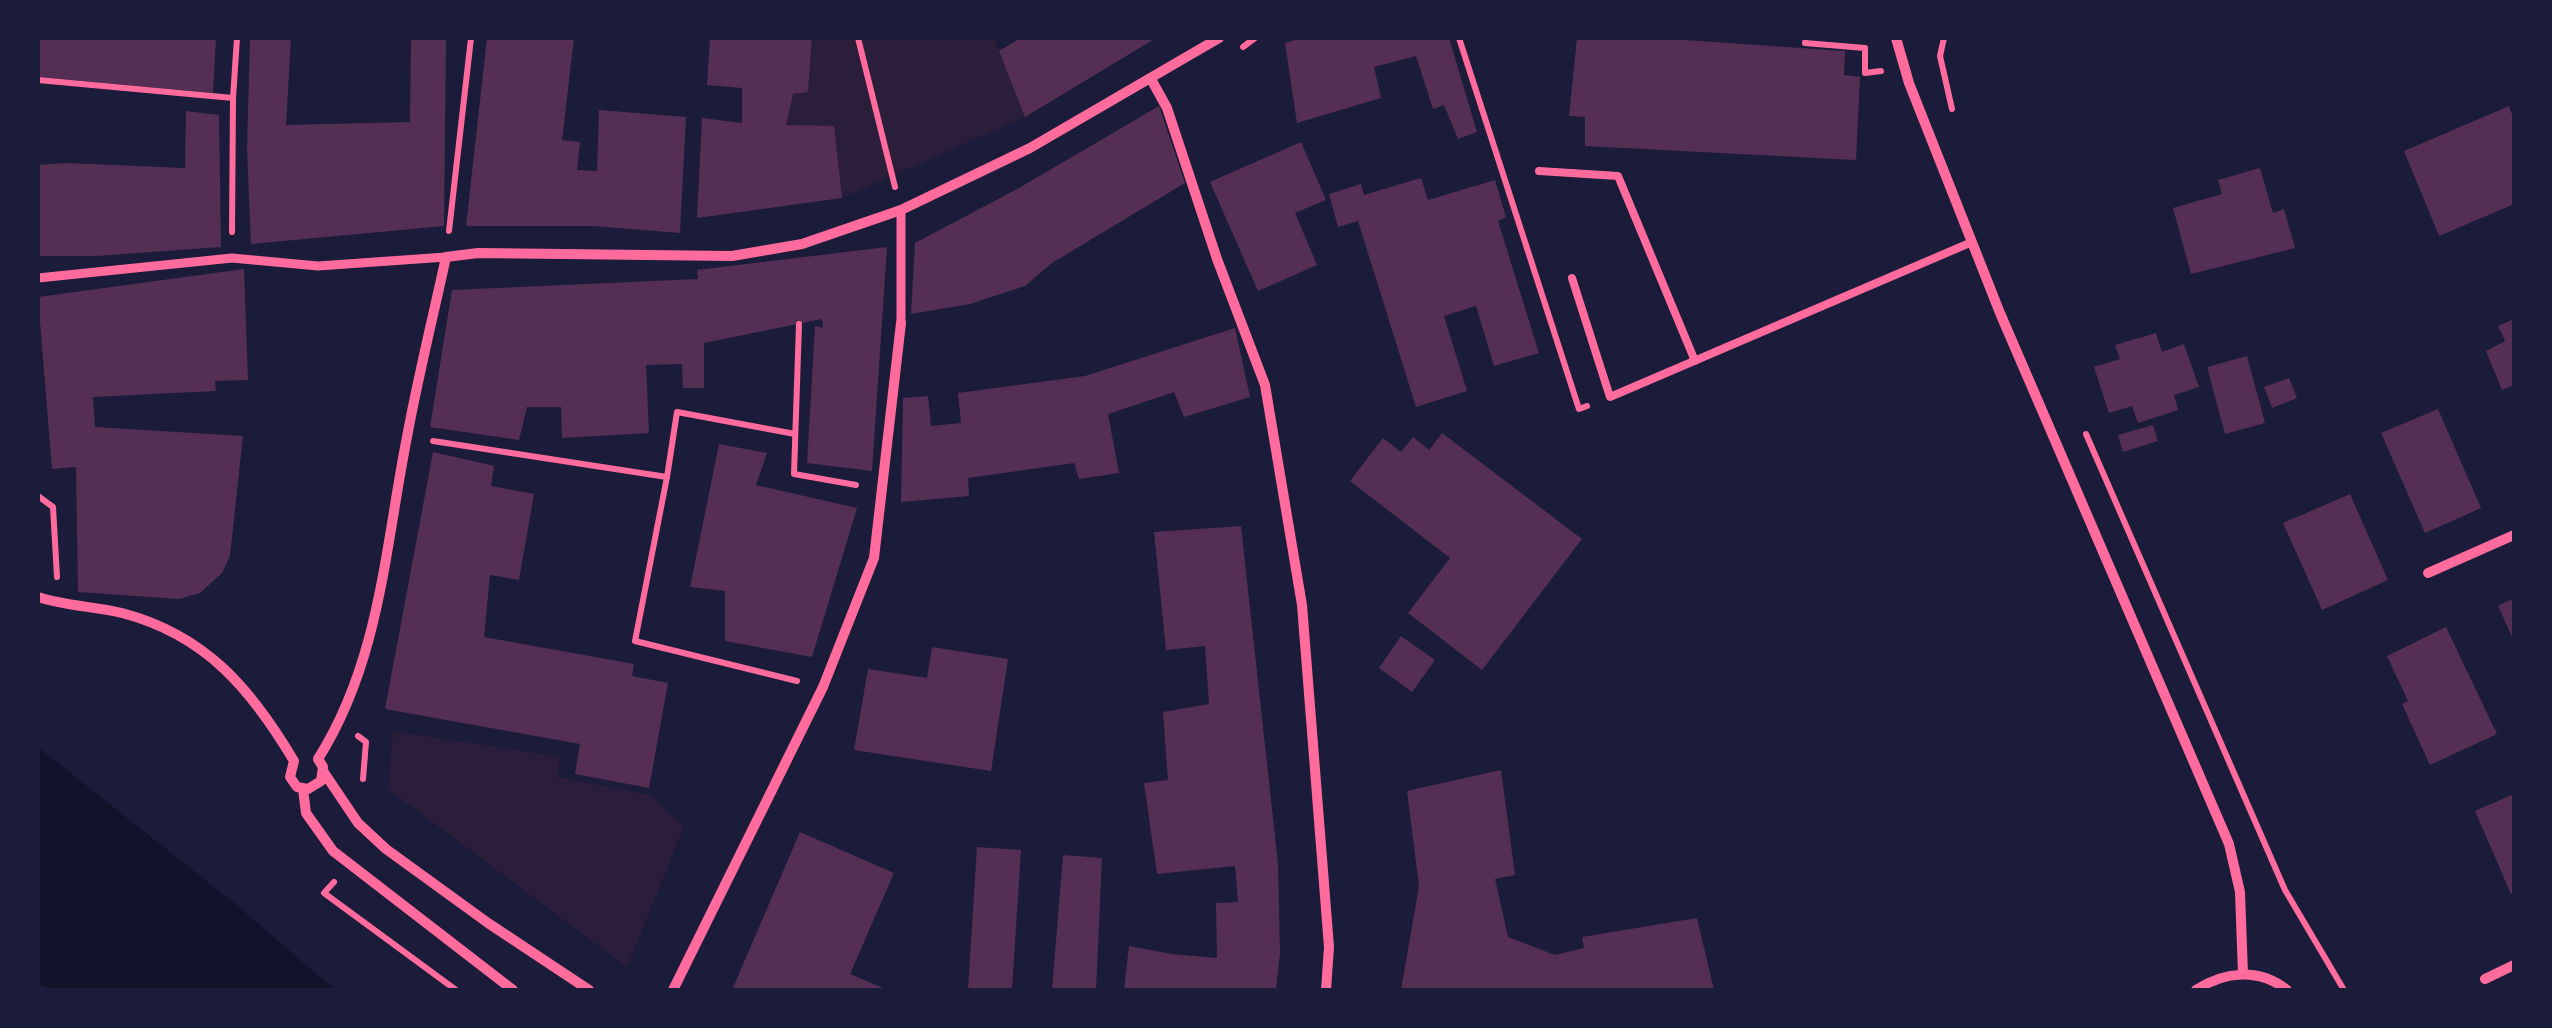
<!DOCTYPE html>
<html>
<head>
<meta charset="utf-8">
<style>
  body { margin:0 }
  #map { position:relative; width:2552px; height:1028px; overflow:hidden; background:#1b1b3a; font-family:"Fira Sans Condensed",sans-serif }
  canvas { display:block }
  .frame { position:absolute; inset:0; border:40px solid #1b1b3a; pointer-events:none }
</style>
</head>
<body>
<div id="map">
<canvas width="2552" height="1028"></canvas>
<div class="frame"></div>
</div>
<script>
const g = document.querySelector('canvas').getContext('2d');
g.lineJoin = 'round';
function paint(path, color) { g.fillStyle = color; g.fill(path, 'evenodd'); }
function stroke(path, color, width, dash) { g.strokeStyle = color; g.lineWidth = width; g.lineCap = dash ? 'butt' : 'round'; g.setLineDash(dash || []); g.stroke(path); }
paint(new Path2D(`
  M812,38H994L1025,117L842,198L786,125L793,94L808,91Z
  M393,731L560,757L558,777L650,795L684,827L627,967L388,789Z`), '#2a1e3b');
paint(new Path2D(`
  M38,747L239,907L335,990H51L38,984Z`), '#12122b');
paint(new Path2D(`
  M38,38H216L213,93L38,77Z
  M250,38H291L286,125L410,122L411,38H446L444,226L251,244L247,149Z
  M487,38H574L562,140L580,142L577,170L597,171L599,110L686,117L680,233L593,226H466Z
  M710,38H812L808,92L793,94L786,125L834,126L842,198L697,218L702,118L742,123V88L707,85Z
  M1021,38H1156L1025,117L999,51Z
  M1302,38H1449L1477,132L1458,139L1444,105L1433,109L1416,56L1374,67L1381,98L1297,123L1285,43Z
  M1577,38H1655L1845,51L1844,75L1860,77L1856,160L1585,146V117L1569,116Z
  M1159,106L1185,183L1052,263L1025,286L970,304L911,314L915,243L1019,188Z
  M2509,106L2514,120V204L2439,236L2404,151Z
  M186,111L219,115L221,247L96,256H38V165L66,163L185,168Z
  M1301,142L1326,200L1295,213L1317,265L1258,291L1210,182Z
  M2260,168L2273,213L2284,209L2295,248L2191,274L2173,208L2222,194L2218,180Z
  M1421,178L1428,200L1495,180L1506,217L1498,221L1539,353L1494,366L1476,306L1444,316L1467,391L1416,407L1358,221L1338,227L1329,194L1361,184L1364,195Z
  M887,247L872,471L807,463L815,326L823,328L822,319L704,343V388H683L682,364L646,365L649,433L562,438L561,407H527L519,440L430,427L452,290L698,279L697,270Z
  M244,269L248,380L215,381L216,391L93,397L95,427L243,436L230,556L222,573L200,593L179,599L78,592L76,467L52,469L38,297Z
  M2514,319V385L2502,390L2486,351L2505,341L2498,326Z
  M1235,328L1250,397L1184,417L1174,392L1108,414L1119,473L1079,479L1074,463L968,478L969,496L901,502L903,398L928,396L931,426L961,423L958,393L1085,376Z
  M2156,333L2162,352L2184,344L2199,387L2174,395L2178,410L2138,423L2132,406L2109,413L2094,367L2120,359L2115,345Z
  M2247,356L2265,423L2225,434L2207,367Z
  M2289,378L2297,398L2272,408L2264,387Z
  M2438,409L2481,508L2425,533L2381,433Z
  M2153,425L2158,441L2123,452L2118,435Z
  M1442,433L1582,539L1482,670L1408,613L1450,558L1350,481L1383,438L1401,452L1413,437L1429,450Z
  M719,444L767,453L756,485L857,508L812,657L725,641V591L690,587Z
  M433,452L494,466L491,486L534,494L519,580L490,575L484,637L634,664L632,676L668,683L649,788L575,774L580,744L385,709Z
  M2350,494L2388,580L2322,610L2283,523Z
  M1241,526L1278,864L1280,953L1276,990H1124L1129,946L1171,954L1217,958L1216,903L1238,902L1235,866L1157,874L1144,783L1168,780L1163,712L1209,704L1205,646L1166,650L1154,532Z
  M2514,598V641L2498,606Z
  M2446,627L2497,734L2430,765L2402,704L2408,701L2387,656Z
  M1401,636L1435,660L1412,692L1379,668Z
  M932,647L1008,659L991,771L854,750L868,669L927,678Z
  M1501,770L1515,875L1495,879L1508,937L1555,955L1584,948L1582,937L1697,918L1714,990H1401L1419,886L1407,791Z
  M2514,794V892L2511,894L2475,811Z
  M800,832L894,873L850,974L888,990H732Z
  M977,847L1021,850L1012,990H968Z
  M1063,855L1102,858L1096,990H1052Z`), '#542f53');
stroke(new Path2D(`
  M858,38L895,187
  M1459,38L1579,409L1587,406
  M1806,38L1805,43L1865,48V73L1881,71
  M1944,38L1940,56L1952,109
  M1243,47L1255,38
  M38,80L233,98
  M449,231L471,38
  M232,232L233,98L237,38
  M799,324L794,474L856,485
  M2086,434L2285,890L2344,990
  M433,441L667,477L677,412L795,434
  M667,477L635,641L797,681
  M38,496L53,507L57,577
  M358,736L366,742L363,779
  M334,882L324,893L456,990`), '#ff6b9d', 6);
stroke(new Path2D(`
  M1539,171L1618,176L1695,361
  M1572,278L1610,397L1972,242`), '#ff6b9d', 8);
stroke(new Path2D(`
  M38,278L232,258L318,266L446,257
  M901,323V210`), '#ff6b9d', 9);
stroke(new Path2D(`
  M1896,38L1909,83L2000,313L2229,844L2240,892L2243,974
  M1151,79L1167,108L1217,259L1265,385L1302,605L1329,947L1326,990
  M2428,573L2514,535
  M38,597C65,606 93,606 122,613C206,635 251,689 294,761L290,777L297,787L308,789L321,781L323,767L318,759
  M318,759C380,661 385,548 407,437C418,377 433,317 446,257L478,253L732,256L802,244L901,210L1030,148L1219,38
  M323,771L358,823L386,849L488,923L589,990
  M303,789L306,813L333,851L513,990
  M2485,979L2514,965
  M673,990L823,687L874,558L901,323
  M2196,990C2225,971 2259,968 2287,990`), '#ff6b9d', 10);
</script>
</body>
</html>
